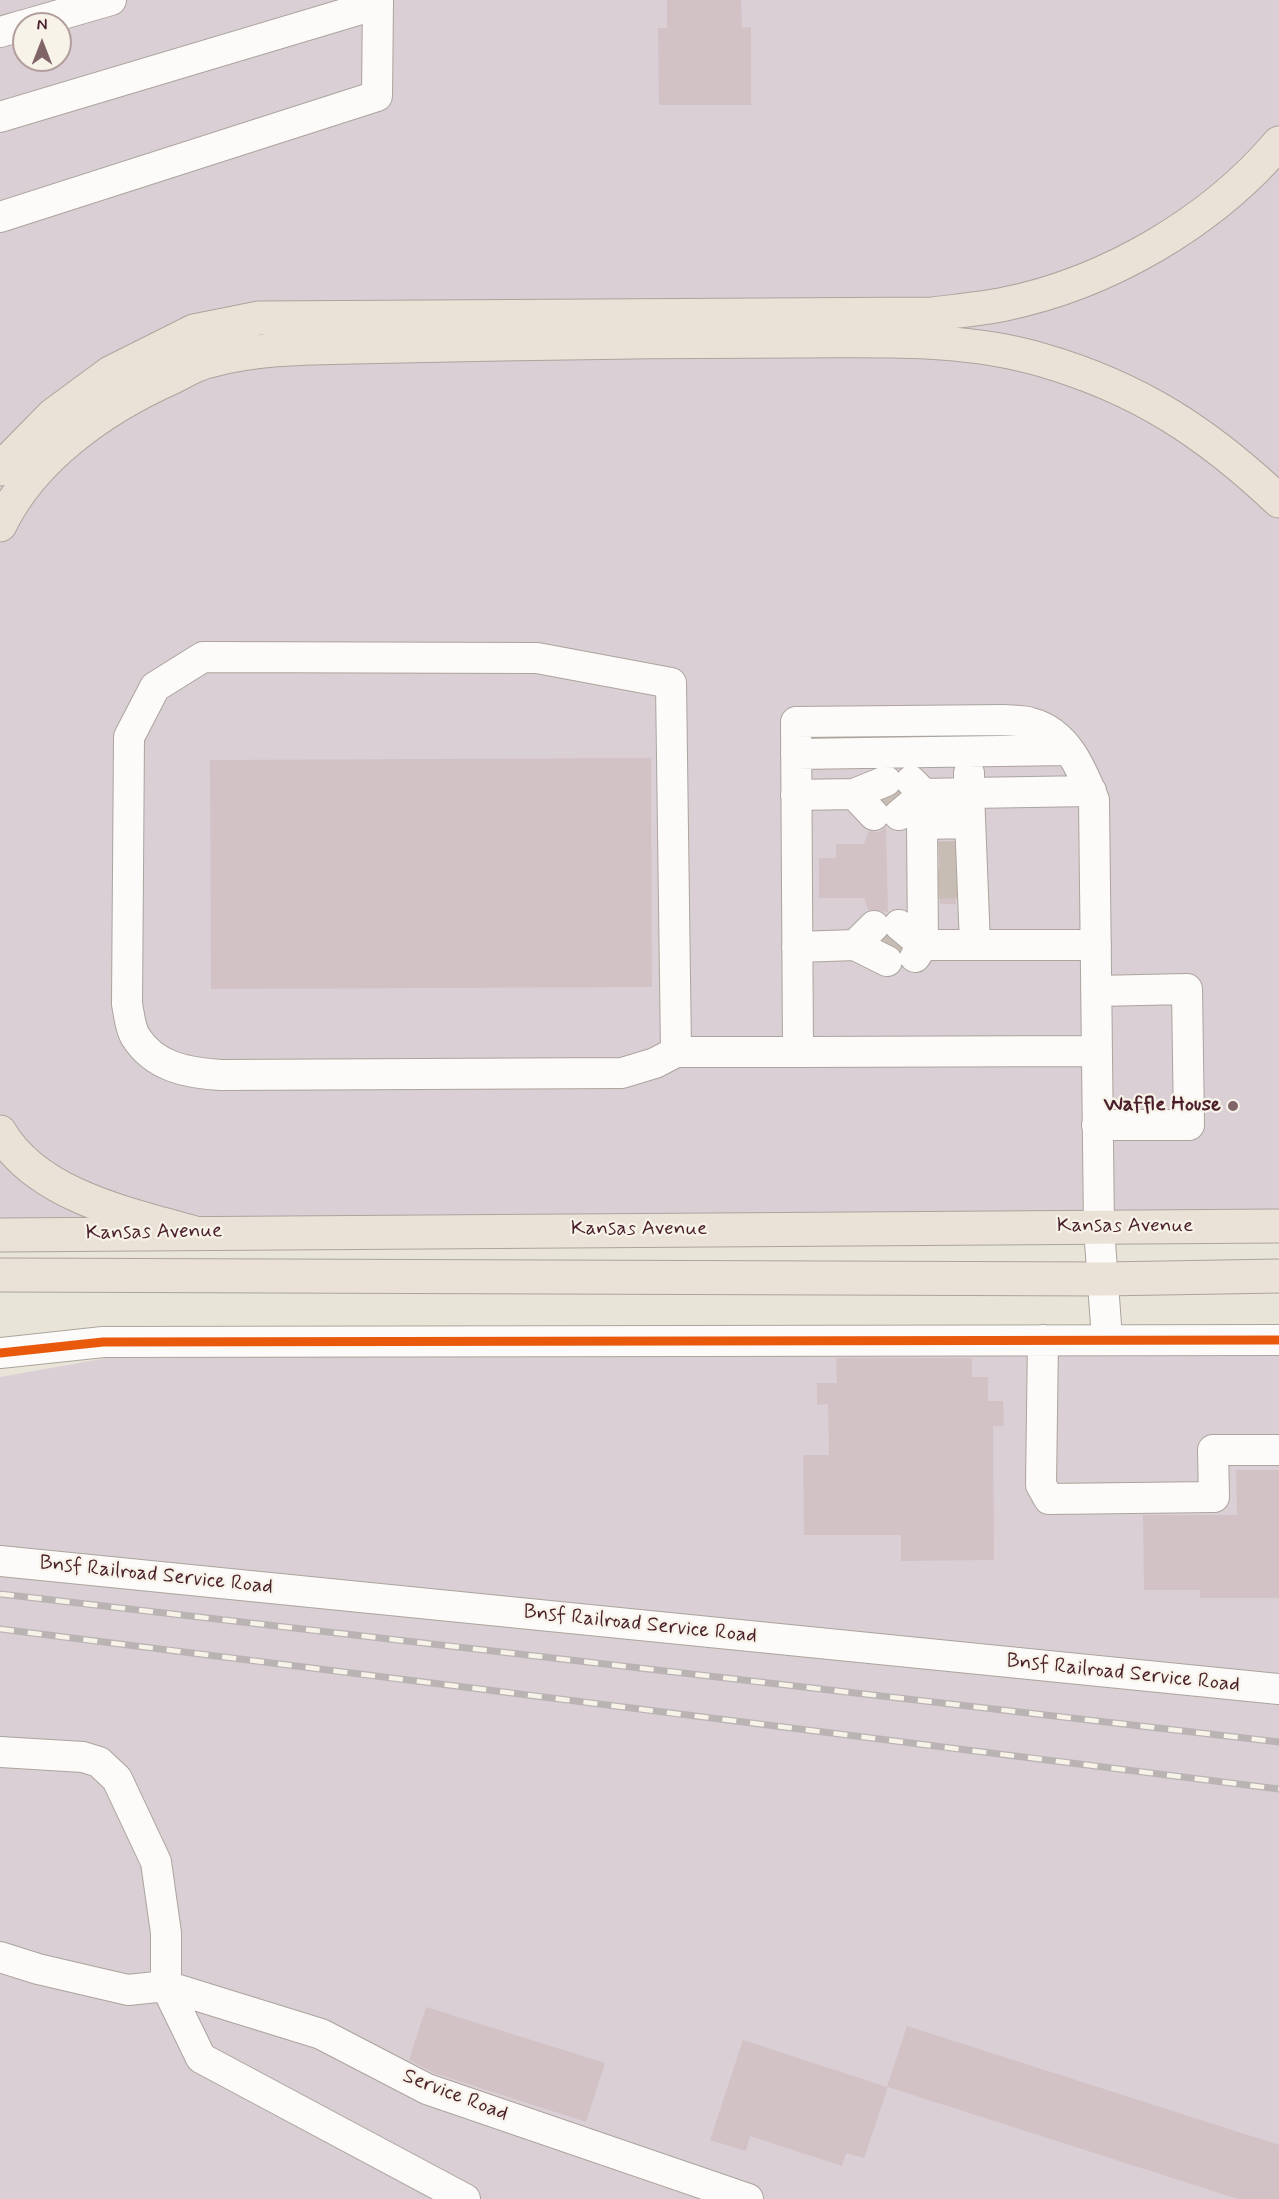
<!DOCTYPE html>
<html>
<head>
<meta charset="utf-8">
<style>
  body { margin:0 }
  #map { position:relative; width:1279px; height:2199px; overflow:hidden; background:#e8e4d7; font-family:Mynerve,sans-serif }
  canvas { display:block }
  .north { position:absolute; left:12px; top:12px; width:60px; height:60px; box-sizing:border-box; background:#f7f3e8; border:2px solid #b29e9c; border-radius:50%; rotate:0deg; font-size:16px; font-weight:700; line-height:24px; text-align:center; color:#4a1f2b }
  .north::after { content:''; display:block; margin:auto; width:21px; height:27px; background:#816467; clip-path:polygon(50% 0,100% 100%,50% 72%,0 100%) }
</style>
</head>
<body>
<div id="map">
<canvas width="1279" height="2199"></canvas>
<div class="north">N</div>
</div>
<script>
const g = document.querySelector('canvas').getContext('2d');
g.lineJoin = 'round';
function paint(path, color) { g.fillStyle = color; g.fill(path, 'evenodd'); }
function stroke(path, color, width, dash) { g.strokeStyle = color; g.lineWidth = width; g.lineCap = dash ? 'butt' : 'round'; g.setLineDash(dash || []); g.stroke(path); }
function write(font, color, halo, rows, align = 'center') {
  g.font = font + ' Mynerve,sans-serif'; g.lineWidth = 4.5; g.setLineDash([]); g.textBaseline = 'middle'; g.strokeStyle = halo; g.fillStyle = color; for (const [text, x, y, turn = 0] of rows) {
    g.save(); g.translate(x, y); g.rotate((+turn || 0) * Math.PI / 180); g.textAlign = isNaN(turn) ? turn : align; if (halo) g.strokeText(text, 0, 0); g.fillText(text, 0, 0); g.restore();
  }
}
paint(new Path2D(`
  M0,0H1279V1224L0,1228ZM24,24H60V60H24Z
  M1279,1350V2199H0V1377L107,1358Z`), '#d9cfd5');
paint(new Path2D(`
  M667,0H741L742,28L751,27V105H659L658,28H667Z
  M651,758L652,987L211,989L210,760Z
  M886,827L888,912L868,910L864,898H819V858H836V844H864L869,831L879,832Z
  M939,841H954L956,904H940Z
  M836,1358H972V1377H988V1401H1003L1004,1426H993L994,1560L901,1561V1535H804L803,1455H829L828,1404L817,1405V1383H837Z
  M1236,1470H1279V1598H1200V1590H1144L1143,1515H1237Z
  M426,2007L605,2063L586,2122L434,2073L409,2060Z
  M907,2026L1279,2145V2199H1238L888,2087L864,2158L846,2153L842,2166L750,2136L746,2151L710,2140L743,2040L887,2087Z`), '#d3c2c5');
stroke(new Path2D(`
  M882,794H907
  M939,857L958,856
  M938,884L958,883
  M881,945H906`), '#c8bdb5', 30, [30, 15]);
const minor = new Path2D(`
  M28,24L111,0
  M0,32L24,25
  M0,117L378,4
  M0,217L377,96L378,0
  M796,754L1068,750
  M911,781L924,794L969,793V773
  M854,794L874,815
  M796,795L854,794L886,781
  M899,815L924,794
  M899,925L923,945H1096
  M855,945L887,961
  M975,945L969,793L1091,791
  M797,947L855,945L874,926
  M915,957L923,945L922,824L970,823
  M1096,991L1187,989L1189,1125H1097
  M1096,1051L798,1052L796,722L1003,720C1012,721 1023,720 1031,723C1067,732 1082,770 1094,800L1099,1228L1107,1339
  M676,1052L671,683L537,658L203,657L155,687L129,737L127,1004C129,1014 130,1027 135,1036C154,1067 187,1073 221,1075L622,1073L655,1063L676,1052H798
  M1043,1340L1041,1485L1049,1499L1214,1497L1213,1450H1279
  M0,1353L103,1342L1279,1340
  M0,1561L1279,1689
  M0,1752L83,1757L99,1762L117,1779L156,1862L166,1933V1986L201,2058L465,2199
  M0,1957L38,1969L128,1990L166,1986L321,2034L427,2089L748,2199`);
const major = new Path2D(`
  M0,1235L1279,1226
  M0,1275L1104,1279L1279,1276`);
const highway = new Path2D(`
  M0,469L53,415L110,373L194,331L259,318L932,314C956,311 981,309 1005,304C1107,283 1211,223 1279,143
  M0,525C33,457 104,408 171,378C183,372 196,364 209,361C257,348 305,348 354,347C403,346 452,345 500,344C600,342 700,341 800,341C881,341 964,337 1042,360C1139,388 1207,433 1279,501
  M0,1132C37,1195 127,1214 192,1232`);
stroke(minor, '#aca49d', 32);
stroke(major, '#aca49d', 35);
stroke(highway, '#aca49d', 35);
stroke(minor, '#fcfbf9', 30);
stroke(major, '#ebe2d7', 33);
stroke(highway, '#ebe2d7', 33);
const rail = new Path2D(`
  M0,1594L1279,1742
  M0,1629L1279,1789`);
stroke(rail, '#b9b4b3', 7);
stroke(rail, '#f7f3e8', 4.5, [14]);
stroke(new Path2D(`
  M0,1353L103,1342L1279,1340`), '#e8590c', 9);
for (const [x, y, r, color] of [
  [1233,1106,6,"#816467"]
]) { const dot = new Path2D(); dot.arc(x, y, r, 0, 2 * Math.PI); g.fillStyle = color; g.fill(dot); stroke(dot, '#f7f3e8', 2); }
write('bold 21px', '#4a1f2b', '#f7f3e8', [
  ["Waffle House",1221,1106]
], 'right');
write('21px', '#4a1f2b', '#f7f3e8', [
  ["Kansas Avenue",1125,1227],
  ["Kansas Avenue",639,1230],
  ["Kansas Avenue",154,1233,-1],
  ["Bnsf Railroad Service Road",156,1576,6],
  ["Bnsf Railroad Service Road",640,1625,6],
  ["Bnsf Railroad Service Road",1123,1674,6],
  ["Service Road",455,2096,21]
]);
</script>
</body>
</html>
